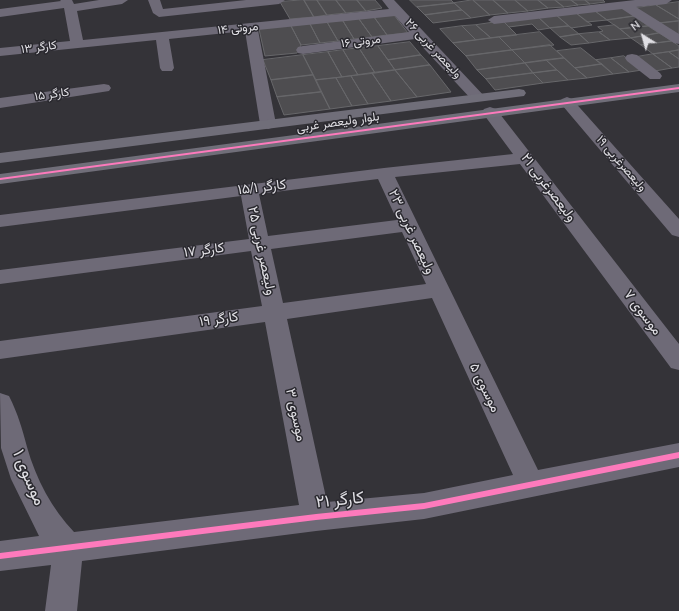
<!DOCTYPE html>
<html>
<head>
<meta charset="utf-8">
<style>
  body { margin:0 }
  #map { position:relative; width:679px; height:611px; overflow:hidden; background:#343338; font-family:"Nunito Sans",sans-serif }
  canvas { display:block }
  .north { position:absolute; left:623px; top:16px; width:40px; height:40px; -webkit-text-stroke:3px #29282e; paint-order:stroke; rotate:323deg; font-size:11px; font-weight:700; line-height:16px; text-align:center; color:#e0dfe4 }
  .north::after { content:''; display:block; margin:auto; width:14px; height:18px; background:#e0dfe4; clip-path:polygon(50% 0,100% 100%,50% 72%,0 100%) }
</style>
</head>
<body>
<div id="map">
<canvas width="679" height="611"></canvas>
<div class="north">N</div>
</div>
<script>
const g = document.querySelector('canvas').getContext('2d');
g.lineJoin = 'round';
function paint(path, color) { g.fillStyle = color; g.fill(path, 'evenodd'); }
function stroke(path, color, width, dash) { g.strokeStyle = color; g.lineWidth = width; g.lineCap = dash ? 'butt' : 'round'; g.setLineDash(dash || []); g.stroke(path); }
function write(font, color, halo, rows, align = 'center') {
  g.font = font + ' "Nunito Sans",Vazirmatn,sans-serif'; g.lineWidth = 3; g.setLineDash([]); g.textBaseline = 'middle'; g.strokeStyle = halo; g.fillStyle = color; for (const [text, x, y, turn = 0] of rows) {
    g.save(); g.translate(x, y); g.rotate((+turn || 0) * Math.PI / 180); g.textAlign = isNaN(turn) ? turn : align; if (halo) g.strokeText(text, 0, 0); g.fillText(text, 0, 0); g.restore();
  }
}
const building = new Path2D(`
  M304,0L314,17L290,19L280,2Z
  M304,0H317L327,15L314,17Z
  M317,0H336L346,13L327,15Z
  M336,0H357L366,11L346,13Z
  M357,0H375L382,8L366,11Z
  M410,0H451L454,3L417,7Z
  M473,0H493L508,13L490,15Z
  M473,0L490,15L471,18L454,3Z
  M493,0H515L528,11L508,13Z
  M515,0H538L548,8L528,11Z
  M538,0H555L564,7L548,8Z
  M555,0H571L578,5L564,7Z
  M571,0H585L590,4L578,5Z
  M585,0H603L605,2L590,4Z
  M679,2V19L656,5Z
  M454,3L462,10L425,15L417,7Z
  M656,5L679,19V21L660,23L635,8Z
  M623,8L635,16L607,20L595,11Z
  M462,10L471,18L433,23L425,15Z
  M595,11L607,20L587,22L576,13Z
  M576,13L592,25L571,28L556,15Z
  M394,15L408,33L387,35L374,17Z
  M556,15L569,26L550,28L538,17Z
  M635,16L648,26L620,29L607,20Z
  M374,17L387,35L372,37L359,19Z
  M538,17L550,28L538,30L532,24L509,27L503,21Z
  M359,19L372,37L354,39L343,21Z
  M343,21L354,39L338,41L327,22Z
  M503,21L517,35L491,38L476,25Z
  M679,21V36L660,23Z
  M327,22L338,41L320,43L310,24Z
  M310,24L320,43L301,45L291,26Z
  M476,25L491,38L476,40L462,26Z
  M615,25L620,29L631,38L610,40L599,32L603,31L598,27Z
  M291,26L301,45L297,53L265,56L259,29Z
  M462,26L476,40L453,43L440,29Z
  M569,26L579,34L560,37L550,28Z
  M648,26L659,33L631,38L620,29Z
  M540,32L554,45L512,50L499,37Z
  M599,32L610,40L589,43L579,34Z
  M659,33L672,41L641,45L631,38Z
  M579,34L589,43L571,45L560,37Z
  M499,37L512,50L466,56L453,43Z
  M672,41L679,46V50L653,54L641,45Z
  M410,42L421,55L388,60L378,46Z
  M550,45L564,58L525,63L512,50Z
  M378,46L388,60L395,70L375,73L359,48Z
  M359,48L375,73L358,75L343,50Z
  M581,48L596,60L602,64L575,68L557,51Z
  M343,50L358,75L342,77L328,52Z
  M512,50L525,63L477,70L466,56Z
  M679,50V59L669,52Z
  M328,52L342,77L316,80L303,55Z
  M669,52L679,59V67L672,68L653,54Z
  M653,54L672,68L655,71L636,57Z
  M303,55L313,75L271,80L263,60Z
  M421,55L430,65L395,70L388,60Z
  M624,56L642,70L629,72L611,58Z
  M564,58L575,68L587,78L568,80L546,60Z
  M611,58L629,72L613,74L596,60Z
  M546,60L557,70L533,73L525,63Z
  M525,63L533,73L486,79L477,70Z
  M602,64L613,74L587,78L575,68Z
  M430,65L451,92L417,97L395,70Z
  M395,70L417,97L391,101L372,73Z
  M557,70L568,80L543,83L533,73Z
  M372,73L391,101L368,104L351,76Z
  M533,73L543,83L495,90L486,79Z
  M313,75L321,92L277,97L271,80Z
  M351,76L368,104L352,106L336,78Z
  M336,78L352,106L330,109L316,80Z
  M321,92L330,109L284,115L277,97Z`);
paint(building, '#4e4d50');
stroke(building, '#67676a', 1);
paint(new Path2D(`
  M60,0H72L74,4L99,0H128L122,4L77,11L83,40L389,9L382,0H394L486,98L483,101H473L415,39L303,54L298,53L296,50L298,47L303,46L409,32L395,16L258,30L276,124L274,127L268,129L262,127L260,124L245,31L169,39L174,68L172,71H162L160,68L156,40L0,56V48L70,41L64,8L0,17V9L61,1Z
  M148,0H160L163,9L246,0H285L279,4L159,17L153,13Z
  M635,0H672L666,4L636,7L679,34V44L674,43L622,9L494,24L488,20L494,16Z
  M632,54L637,55L660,73L662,76L660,79H650L627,61L625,58L627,55Z
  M104,84L109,85L111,88L109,91L0,108V98Z
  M567,97L572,99L679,219V237L672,235L562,105L559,102L562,99Z
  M490,107L496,109L679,344V370L671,368L520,164L395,177L538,470L679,443V467L424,519L316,531L82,561L77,611H45L51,565L0,571V541L39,536L11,479L1,448L0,393L9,396C18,414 22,428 27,447C36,479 52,509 74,532L299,505L265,322L0,359V341L262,306L251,251L0,284V270L249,239L241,196L0,227V215L384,168L513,154L482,112L484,109ZM378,179L397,220L268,236L259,194ZM402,232L426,284L283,303L271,249ZM432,298L513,475L424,493L327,502L287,319Z`), '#6e6a77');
paint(new Path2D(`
  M679,84V92L0,184V174Z
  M519,89L524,90L526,93L524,96L0,163V153Z`), '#706e79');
paint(new Path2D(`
  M679,87V89L0,180V178Z
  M679,452V458L424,509L316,520L0,559V553L316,514L424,503Z`), '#fd7abc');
write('12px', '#e0dfe4', '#29282e', [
  ["مروتی ۱۴",238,29,-6],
  ["مروتی ۱۶",361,42,-7],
  ["کارگر ۱۳",39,48,-7],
  ["ولیعصر غربی ۲۶",433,49,47],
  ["کارگر ۱۵",52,95,-8],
  ["بلوار ولیعصر غربی",338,123,-8],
  ["ولیعصرغربی ۱۹",621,164,49]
]);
write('14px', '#e0dfe4', '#29282e', [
  ["کارگر ۱۵/۱",262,188,-7],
  ["ولیعصرغربی ۲۱",548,188,53],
  ["ولیعصر غربی ۲۳",411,232,65],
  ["کارگر ۱۷",204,251,-7],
  ["ولیعصر غربی ۲۵",261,251,78],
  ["موسوی ۷",642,313,53],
  ["کارگر ۱۹",219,320,-8],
  ["موسوی ۵",484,388,64],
  ["موسوی ۳",295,415,78]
]);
write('17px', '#e0dfe4', '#29282e', [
  ["موسوی ۱",28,478,67],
  ["کارگر ۲۱",340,501,-6]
]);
</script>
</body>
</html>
